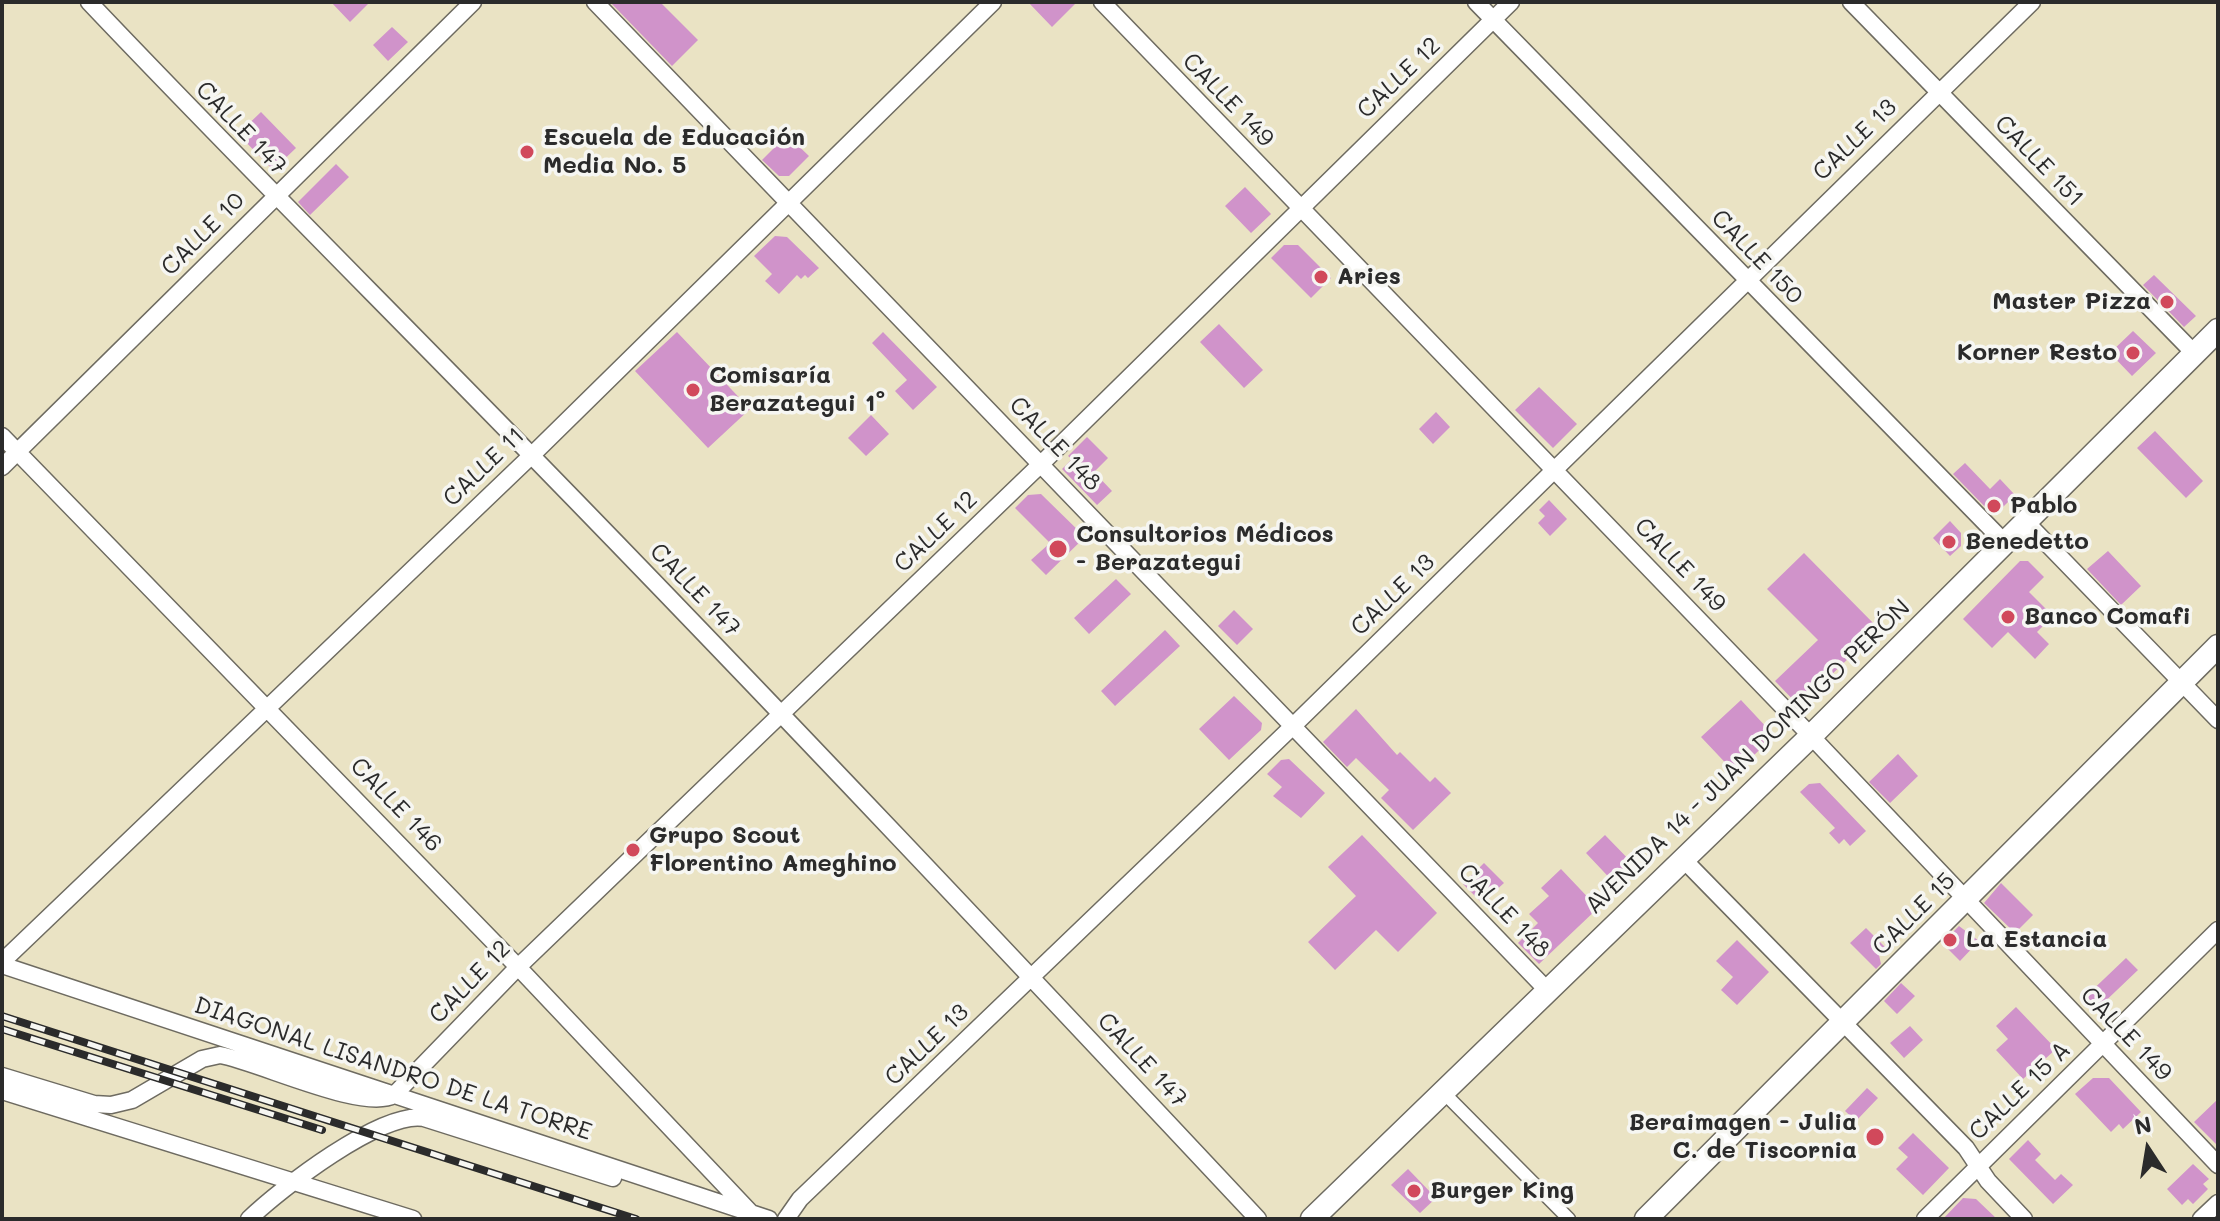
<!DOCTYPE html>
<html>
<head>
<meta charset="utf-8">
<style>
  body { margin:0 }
  #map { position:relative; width:2220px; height:1221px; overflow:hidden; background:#eae3c4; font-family:Mali,sans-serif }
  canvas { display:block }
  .frame { position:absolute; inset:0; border:4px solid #2b2b2b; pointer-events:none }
  .north { position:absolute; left:2108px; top:1109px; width:80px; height:80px; -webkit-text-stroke:6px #f6f6f2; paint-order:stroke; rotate:348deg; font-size:22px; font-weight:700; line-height:32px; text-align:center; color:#2b2b2b }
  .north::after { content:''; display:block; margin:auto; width:28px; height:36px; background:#2b2b2b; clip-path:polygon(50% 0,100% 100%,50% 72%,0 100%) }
</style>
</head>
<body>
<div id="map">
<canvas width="2220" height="1221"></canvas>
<div class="frame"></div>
<div class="north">N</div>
</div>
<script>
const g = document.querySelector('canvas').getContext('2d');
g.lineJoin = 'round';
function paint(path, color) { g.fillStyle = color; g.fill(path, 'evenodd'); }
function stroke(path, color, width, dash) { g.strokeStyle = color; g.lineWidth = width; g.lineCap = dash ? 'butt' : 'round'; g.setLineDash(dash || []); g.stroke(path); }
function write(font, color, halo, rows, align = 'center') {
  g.font = font + ' Mali,sans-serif'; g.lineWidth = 7; g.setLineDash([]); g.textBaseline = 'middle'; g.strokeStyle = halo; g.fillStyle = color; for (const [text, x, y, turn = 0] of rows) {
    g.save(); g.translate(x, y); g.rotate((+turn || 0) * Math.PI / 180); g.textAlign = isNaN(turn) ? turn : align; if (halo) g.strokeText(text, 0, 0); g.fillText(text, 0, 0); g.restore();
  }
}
paint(new Path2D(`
  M331,2H370L350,22Z
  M610,2H660L698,40L672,66Z
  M1028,2H1077L1052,27Z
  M392,27L408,42L388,61L373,45Z
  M261,112L296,148L273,170L238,134Z
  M787,135L809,156L789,176H779L762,160Z
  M336,164L349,177L310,215L298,202Z
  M1245,187L1271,214L1251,233L1225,206Z
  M775,236L787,237L819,268L808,278L805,275L801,279L797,275L779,294L765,281L772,274L754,256Z
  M1284,245H1298L1331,278L1311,298L1271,258Z
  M2154,275L2196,316L2184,327L2143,285Z
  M1219,324L1263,370L1244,388L1200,342Z
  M2133,331L2156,353L2132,376L2110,353Z
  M677,332L750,409L708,448L635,371Z
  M883,332L937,387L913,410L895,391L907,380L872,343Z
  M1539,387L1577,424L1553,448L1515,410Z
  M1436,412L1450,427L1433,444L1419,429Z
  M871,415L889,434L866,456L848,438Z
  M2155,431L2203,481L2186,498L2137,448Z
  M1087,437L1108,458L1094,472L1112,491L1097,505L1062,469L1072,459L1068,456Z
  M1965,463L1990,489L2000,479L2015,495L1997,513L1990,512L1953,474Z
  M1041,494L1085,537L1046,575L1031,560L1050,543L1015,508L1028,495Z
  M1549,500L1567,519L1550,536L1538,523L1545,516L1539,510Z
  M1950,521L1961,533V546L1950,556L1933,538Z
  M2108,551L2141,586L2121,605L2087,569Z
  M1804,553L1879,629L1799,706L1775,681L1818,640L1767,589Z
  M2020,561H2028L2044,577L2029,592L2053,616L2037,632L2049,644L2035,659L2008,632L1992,648L1963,619Z
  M1116,579L1131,594L1089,634L1074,618Z
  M1234,610L1253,629L1237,645L1218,626Z
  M1165,630L1180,646L1115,706L1101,691Z
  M1234,696L1262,723L1261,730L1229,760L1199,729Z
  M1741,700L1770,731L1769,741L1735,773L1701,737Z
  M1356,709L1397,755L1400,752L1430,782L1435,777L1451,793L1413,830L1381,798L1389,790L1356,758L1347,767L1323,742Z
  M1898,754L1918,776L1890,803L1869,782Z
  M1289,759L1325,793L1301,818L1273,796L1282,787L1267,774L1281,760Z
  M1820,783L1866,831L1850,846L1844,839L1839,844L1829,833L1835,828L1800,792L1809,784Z
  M1362,835L1437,913L1398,952L1376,930L1335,970L1308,942L1356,896L1328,867Z
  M1605,835L1639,870L1619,888L1586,853Z
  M1484,863L1504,883L1482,903L1463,884Z
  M1561,869L1598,908L1539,964L1518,943L1538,923L1529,914L1549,896L1541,888Z
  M2001,883L2033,915L2015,933L1984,903Z
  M1959,926L1979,941L1960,961L1942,943Z
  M1866,928L1886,948L1879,955L1881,964L1876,969L1850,943Z
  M1737,940L1769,972L1737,1005L1721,990L1733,977L1716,961Z
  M2126,958L2138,970L2095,1011L2083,999Z
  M1901,983L1915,996L1897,1014L1884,1001Z
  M2016,1007L2056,1049L2023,1079L1996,1050L2008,1039L1996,1026Z
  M1910,1026L1923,1040L1904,1058L1890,1043Z
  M2093,1078H2109L2141,1112L2123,1129L2119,1124L2111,1132L2075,1094Z
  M1867,1088L1878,1098L1856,1121L1845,1111Z
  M2218,1099V1146L2194,1122Z
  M1913,1133L1949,1168L1923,1195L1896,1169L1908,1157L1898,1148Z
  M2028,1140L2041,1154L2035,1160L2055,1180L2061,1174L2073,1185L2053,1204L2009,1159Z
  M2193,1164L2209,1179L2203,1184L2208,1189L2193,1204L2188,1199L2182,1205L2167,1189Z
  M1408,1169L1436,1198L1420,1213L1391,1185Z
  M1963,1198L1976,1199L1997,1219H1943Z`), '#d093ca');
const pedestrian = new Path2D(`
  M1442,1091L1569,1219`);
const minor = new Path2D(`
  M89,2C235,156 385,305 533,457C778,708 1018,963 1258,1219
  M595,2L1546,989
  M1102,2L1811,736L2218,1165
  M1476,2L2005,543
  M1851,2L2194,353
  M2,436L518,967L750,1212
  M2,467L473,2
  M2027,523L2218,720
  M1683,859L1966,1148L1988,1181L2024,1219
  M2,962L532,455L993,2
  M2,965L769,1219
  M2,1076L94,1104L111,1105L132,1100L202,1059L220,1055C259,1062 363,1112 394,1095L518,967L1041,464L1511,2
  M2,1091L413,1219
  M249,1219C280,1189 382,1110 424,1118L613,1178
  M786,1219L800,1199L1293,726L2032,2
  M1925,1219L2218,930
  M2201,1219L2218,1203`);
const secondary = new Path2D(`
  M1312,1219L1811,736L2218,330
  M1646,1219L2218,646`);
stroke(pedestrian, '#6e6b61', 15);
stroke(minor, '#6e6b61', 19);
stroke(secondary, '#6e6b61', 25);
stroke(pedestrian, '#fff', 12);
stroke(minor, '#fff', 16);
stroke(secondary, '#fff', 22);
const rail = new Path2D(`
  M2,1016L636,1219
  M2,1029L322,1130`);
stroke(rail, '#2b2b2b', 8);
stroke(rail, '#f6f6f2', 5, [15]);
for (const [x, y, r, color] of [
  [527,152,8,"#d1495b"],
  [1321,277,8,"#d1495b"],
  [2167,302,8,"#d1495b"],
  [2133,353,8,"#d1495b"],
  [693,390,8,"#d1495b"],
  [1994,506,8,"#d1495b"],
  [1949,542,8,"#d1495b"],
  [1058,549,10,"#d1495b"],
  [2008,617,8,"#d1495b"],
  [633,850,8,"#d1495b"],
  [1950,940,8,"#d1495b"],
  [1875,1137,10,"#d1495b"],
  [1414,1191,8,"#d1495b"]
]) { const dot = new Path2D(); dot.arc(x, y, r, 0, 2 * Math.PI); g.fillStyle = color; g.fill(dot); stroke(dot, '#f6f6f2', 3); }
write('24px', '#2b2b2b', '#f6f6f2', [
  ["CALLE 12",1399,78,-44],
  ["CALLE 149",1228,100,46],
  ["CALLE 147",241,128,46],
  ["CALLE 13",1855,140,-44],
  ["CALLE 151",2039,161,46],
  ["CALLE 10",203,234,-45],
  ["CALLE 150",1757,257,46],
  ["CALLE 148",1055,444,46],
  ["CALLE 11",484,467,-44],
  ["CALLE 12",936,532,-44],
  ["CALLE 149",1680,565,46],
  ["CALLE 147",695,590,46],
  ["CALLE 13",1393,595,-44],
  ["AVENIDA 14 - JUAN DOMINGO PERÓN",1748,757,-44],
  ["CALLE 146",396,805,46],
  ["CALLE 148",1504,911,46],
  ["CALLE 15",1914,914,-45],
  ["CALLE 12",470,982,-46],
  ["CALLE 149",2126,1034,46],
  ["CALLE 13",927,1045,-44],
  ["CALLE 147",1142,1060,47],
  ["DIAGONAL LISANDRO DE LA TORRE",393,1069,18],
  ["CALLE 15 A",2020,1091,-44]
]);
write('bold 24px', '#2b2b2b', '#f6f6f2', [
  ["Escuela de Educación",543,138],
  ["Media No. 5",543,166],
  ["Aries",1337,277],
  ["Master Pizza",2151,302,"right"],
  ["Korner Resto",2117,353,"right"],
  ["Comisaría",709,376],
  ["Berazategui 1°",709,404],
  ["Pablo",2010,506],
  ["Consultorios Médicos",1076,535],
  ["- Berazategui",1076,563],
  ["Benedetto",1965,542],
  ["Banco Comafi",2024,617],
  ["Grupo Scout",649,836],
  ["Florentino Ameghino",649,864],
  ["La Estancia",1966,940],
  ["Beraimagen - Julia",1857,1123,"right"],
  ["C. de Tiscornia",1857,1151,"right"],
  ["Burger King",1430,1191]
], 'left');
</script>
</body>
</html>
